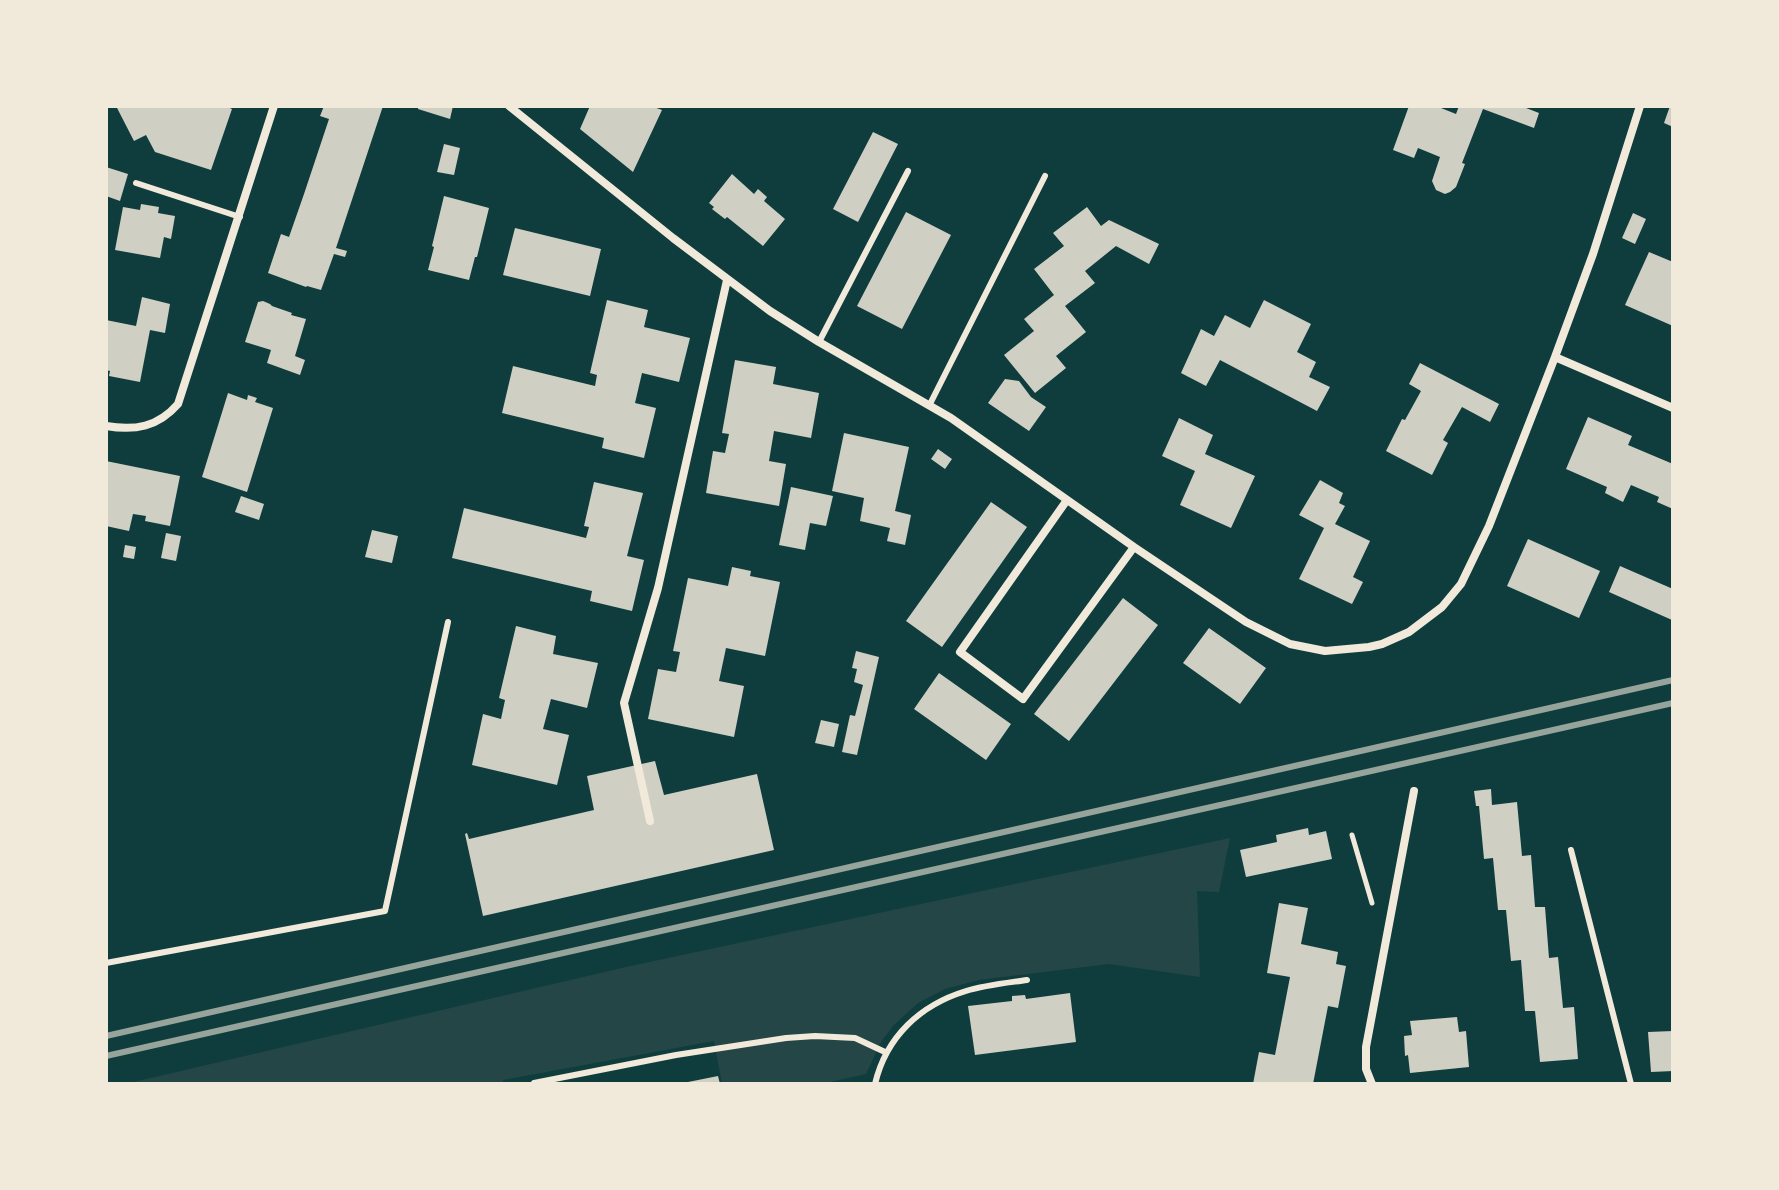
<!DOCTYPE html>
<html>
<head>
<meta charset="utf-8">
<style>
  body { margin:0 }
  #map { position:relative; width:1779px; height:1190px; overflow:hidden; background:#0f3d3e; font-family:Mulish,sans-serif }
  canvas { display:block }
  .frame { position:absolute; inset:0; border:108px solid #f1e9da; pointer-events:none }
</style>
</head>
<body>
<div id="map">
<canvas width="1779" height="1190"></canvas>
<div class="frame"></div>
</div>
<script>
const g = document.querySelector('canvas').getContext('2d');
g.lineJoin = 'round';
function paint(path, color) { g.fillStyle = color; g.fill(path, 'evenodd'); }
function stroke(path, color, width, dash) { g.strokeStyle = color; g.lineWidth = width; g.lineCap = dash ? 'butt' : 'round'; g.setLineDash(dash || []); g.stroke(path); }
paint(new Path2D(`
  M1230,838L1219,892L1197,891L1200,977L1109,964L979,980L945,989L918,1003L893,1026L881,1042L866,1074L821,1084H722L714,1041L503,1080V1084H125L626,967Z`), '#244646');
paint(new Path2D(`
  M116,106H225L232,109L211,170L155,152L146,135L134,141Z
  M324,106H383L336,248L347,251L345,257L334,254L321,290L307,286L306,287L268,273L281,234L289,237L304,194L329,119L320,116Z
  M418,106H453L450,119L418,109Z
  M590,106H651L662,110L633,172L580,129Z
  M1409,106H1436L1456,114L1459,106H1521L1539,113L1534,128L1483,109L1462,163L1465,164L1456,187L1450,192L1445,194L1436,190L1432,181L1440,157L1418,148L1414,158L1393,150Z
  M1670,106H1673V127L1664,123Z
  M873,132L898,144L858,222L833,209Z
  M444,144L460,148L454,175L437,172Z
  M106,167L128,174L120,201L106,196Z
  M732,174L754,194L758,189L767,197L764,201L785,219L763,246L727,217L725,219L712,209L714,207L709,203Z
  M444,196L489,208L477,257H475L469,280L428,270L434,247L432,246Z
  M141,204L159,207L158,213L175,216L171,239L164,237L160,258L115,250L123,207L140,210Z
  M1087,207L1101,226L1109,220L1159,244L1149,264L1116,246L1085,271L1095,283L1065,306L1086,332L1056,356L1066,368L1035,393L1004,355L1034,331L1024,319L1054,295L1034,269L1064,246L1053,233Z
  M906,212L951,235L902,329L857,306Z
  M1633,213L1646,219L1635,244L1622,238Z
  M515,228L601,249L590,296L503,275Z
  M1649,252L1673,262V326L1625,305Z
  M142,297L170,304L165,333L150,330L140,382L109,376L110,371L106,370V320L136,326Z
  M607,300L648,310L644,327L690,338L679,382L642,373L635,403L656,408L644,458L602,448L604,438L502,413L513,366L595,386L597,375L590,373Z
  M1264,300L1311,324L1297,352L1316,362L1309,377L1330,387L1317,411L1220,360L1206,386L1181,373L1201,329L1214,336L1225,315L1250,328Z
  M263,301L270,304L272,306L292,313L291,315L306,319L295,356L305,360L300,375L267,363L271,350L245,342L258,302Z
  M735,360L776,367L773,384L819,393L811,438L774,431L769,461L786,464L779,506L706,493L713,451L725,453L729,434L722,433Z
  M1420,363L1499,404L1490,422L1462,407L1443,440L1448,443L1432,475L1386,451L1402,419L1405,420L1421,391L1409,384Z
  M1005,379L1019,381L1031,397L1046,407L1029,431L988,403Z
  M228,393L247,400L248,395L257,398L255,402L273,408L247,492L202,477Z
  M1588,417L1632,436L1628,445L1673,464V509L1657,502L1659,497L1631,485L1623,502L1605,493L1607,487L1566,469Z
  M1179,418L1213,435L1205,454L1255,476L1231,528L1180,505L1195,471L1162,456Z
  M844,433L909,447L895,511L911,515L905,545L887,541L890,528L860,521L864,498L832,491Z
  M938,449L952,459L945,469L931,459Z
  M106,461L180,476L170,526L145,521L146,516L133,514L129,531L106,526Z
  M1320,480L1343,493L1339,503L1345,506L1335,524L1370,541L1353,577L1363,582L1352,604L1299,579L1324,528L1299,515Z
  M594,482L643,493L627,556L644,560L632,611L590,601L592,591L452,558L464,508L586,538L589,527L584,526Z
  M791,487L833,496L826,526L810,523L805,550L779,545Z
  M241,496L264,504L259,520L235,512Z
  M991,502L1027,527L942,647L906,621Z
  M372,530L398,536L392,563L365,557Z
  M166,533L181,536L176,561L161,558Z
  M1528,539L1600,571L1579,618L1507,586Z
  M125,545L136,547L134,559L123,557Z
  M1620,566L1673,589L1672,620L1609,592Z
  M732,567L751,571L750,576L780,582L765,656L726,648L719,681L744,686L734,737L648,719L658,669L676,672L680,652L673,651L688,578L728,586Z
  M1123,598L1158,625L1069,741L1034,714Z
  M516,626L556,636L553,654L598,663L587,708L551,699L543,729L569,735L557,785L472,765L483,714L501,719L505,700L499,698Z
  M1209,628L1266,668L1240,704L1183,663Z
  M856,651L879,657L857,755L842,752L850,715L855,716L863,685L854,682L857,669L852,668Z
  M939,673L1011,724L986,760L914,709Z
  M821,720L839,724L834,747L815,743Z
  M655,761L664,795L757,774L774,850L483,916L465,834L467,833L469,839L594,810L587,776Z
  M1491,789L1492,805L1517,802L1522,856L1531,855L1535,907H1545L1549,958L1558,957L1563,1008L1574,1007L1578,1059L1540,1062L1535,1011H1525L1521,960L1511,961L1506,910H1498L1493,858L1484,859L1479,806H1476L1474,791Z
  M1308,828L1309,835L1326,831L1332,859L1246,877L1240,850L1277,842L1276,835Z
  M1279,903L1308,908L1301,944L1338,952L1336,964L1346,966L1338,1008L1328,1006L1313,1084H1253L1259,1052L1275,1055L1290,977L1267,973Z
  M1070,993L1076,1042L975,1055L968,1006L1012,1001V996L1025,995L1026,999Z
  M1457,1017L1459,1032L1466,1031L1469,1067L1410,1073L1408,1055L1405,1056L1404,1036L1412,1035L1410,1021Z
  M1673,1031V1071L1651,1072L1648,1032Z
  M718,1076L720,1084H683V1083Z`), '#cfcfc3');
stroke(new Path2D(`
  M1352,835L1372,903`), '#f1e9da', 5);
stroke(new Path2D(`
  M136,183L240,217
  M819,342L908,171
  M930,404L1045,176
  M1571,850L1631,1084
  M106,963L385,911L448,622
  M534,1083L676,1055L786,1038L815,1036L855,1038L885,1052
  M875,1084C886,1037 920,1005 966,991C985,985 1006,983 1027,980`), '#f1e9da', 6);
stroke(new Path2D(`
  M509,106L673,238L770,311L819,342L951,418L1134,547L1246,622L1290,644L1325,651L1369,647L1382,644L1409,632L1442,607L1461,584L1489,526L1555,357L1593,254L1640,106
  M1555,357L1673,408
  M106,426C135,431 158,427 178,404L274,106
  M1067,500L960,652L1023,699L1134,547
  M650,821L624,703L658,588L727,280
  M1372,1084L1366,1069V1047L1414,791`), '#f1e9da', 8);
stroke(new Path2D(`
  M106,1036L1673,680
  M106,1056L1673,703`), '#97a49c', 6);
</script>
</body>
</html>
